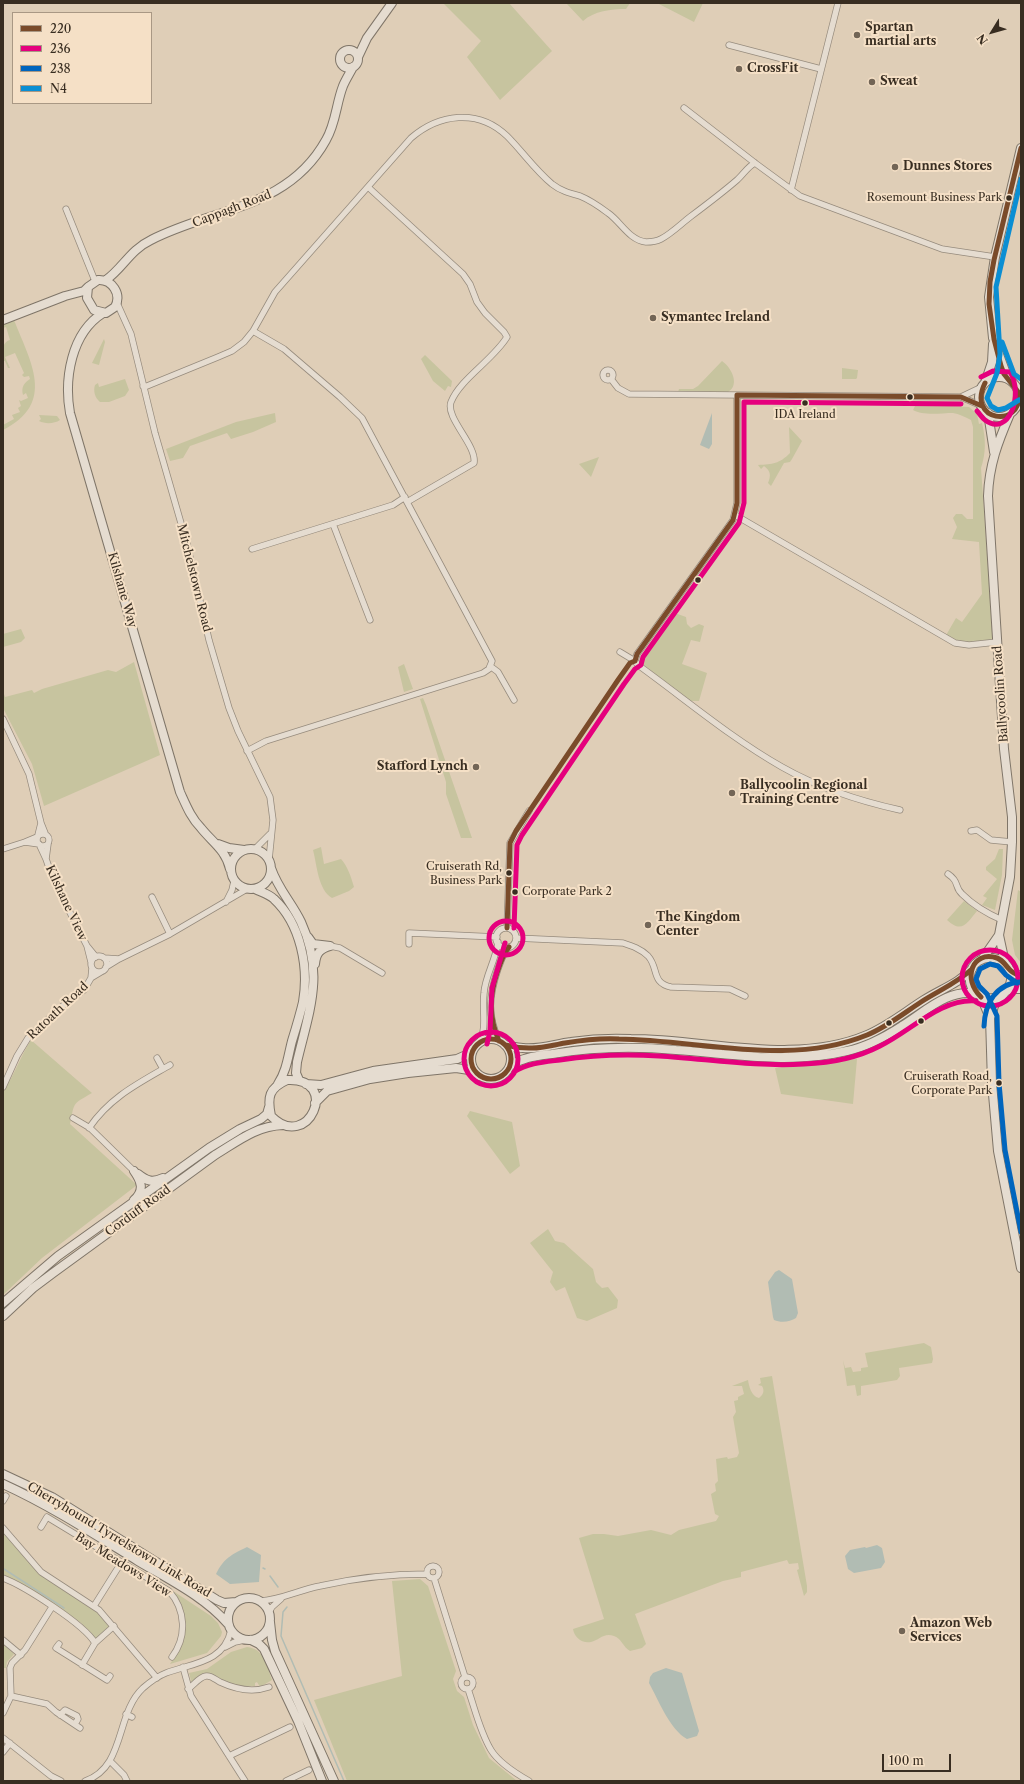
<!DOCTYPE html>
<html>
<head>
<meta charset="utf-8">
<style>
  body { margin:0 }
  #map { position:relative; width:1024px; height:1784px; overflow:hidden; background:#dfceb7; font-family:"Libre Caslon Text",serif }
  canvas { display:block }
  .frame { position:absolute; inset:0; border:4px solid #382d21; pointer-events:none }
  .legend { position:absolute; left:12px; top:12px; width:140px; height:92px; box-sizing:border-box; background:#f5e0c6; border:1px solid #a99884; margin:0; padding:5px 7px; list-style:none; font-size:12px; color:#382d21 }
  .legend li { display:flex; align-items:center; gap:8px; height:20px }
  .legend b { width:20px; border:1px solid #a99884 }
  .north { position:absolute; left:972px; top:12px; width:40px; height:40px; -webkit-text-stroke:3px #f5e0c6; paint-order:stroke; rotate:233deg; font-size:11px; font-weight:700; line-height:16px; text-align:center; color:#382d21 }
  .north::after { content:''; display:block; margin:auto; width:14px; height:18px; background:#382d21; clip-path:polygon(50% 0,100% 100%,50% 72%,0 100%) }
  .scale { position:absolute; left:882px; top:1754px; width:69px; height:18px; box-sizing:border-box; border:2px solid #382d21; border-top:0; padding-left:5px; font-size:12px; line-height:14px; white-space:nowrap; color:#382d21; -webkit-text-stroke:3px #f5e0c6; paint-order:stroke }
</style>
</head>
<body>
<div id="map">
<canvas width="1024" height="1784"></canvas>
<div class="frame"></div>
<ul class="legend">
<li><b style="height:5px;background:#7a4b2a"></b>220</li>
<li><b style="height:5px;background:#e5007d"></b>236</li>
<li><b style="height:5px;background:#0065bd"></b>238</li>
<li><b style="height:5px;background:#0b8ed3"></b>N4</li>
</ul>
<div class="north">N</div>
<div class="scale">100 m</div>
</div>
<script>
const g = document.querySelector('canvas').getContext('2d');
g.lineJoin = 'round';
function paint(path, color) { g.fillStyle = color; g.fill(path, 'evenodd'); }
function stroke(path, color, width, dash) { g.strokeStyle = color; g.lineWidth = width; g.lineCap = dash ? 'butt' : 'round'; g.setLineDash(dash || []); g.stroke(path); }
function write(font, color, halo, rows, align = 'center') {
  g.font = font + ' "Libre Caslon Text",serif'; g.lineWidth = 4; g.setLineDash([]); g.textBaseline = 'middle'; g.strokeStyle = halo; g.fillStyle = color; for (const [text, x, y, turn = 0] of rows) {
    g.save(); g.translate(x, y); g.rotate((+turn || 0) * Math.PI / 180); g.textAlign = isNaN(turn) ? turn : align; if (halo) g.strokeText(text, 0, 0); g.fillText(text, 0, 0); g.restore();
  }
}
paint(new Path2D(`
  M443,3H509L552,51L500,100L467,57L481,41Z
  M566,3H630L626,9C611,9 594,11 583,21Z
  M657,3H703L694,22Z
  M14,320C30,361 57,403 3,430V425L14,419L12,415L20,412L18,408L21,406L19,400L21,401L28,398L26,393L23,395C21,387 24,383 30,379L29,376L24,377L22,375L24,373L15,353L5,357L10,368H8L5,361H3C3,351 1,343 10,340L6,327L3,328V325Z
  M104,339L105,342L99,365L92,363Z
  M425,355L452,381L451,387L448,386L445,391L433,381L421,359Z
  M722,361C732,368 740,385 728,392H678L679,389H693L698,386Z
  M842,368L858,370L857,378L856,379H842Z
  M125,379L129,390L125,396L109,402H100C95,398 93,391 95,385L98,383L99,387Z
  M916,404L969,407L977,414L979,424L982,423C986,439 986,453 981,468L993,641L964,644L945,637L956,618L962,622L982,594L979,542L952,539L957,527L953,518L956,514H962L967,519H973V427L971,420C965,417 959,414 953,413C941,413 923,416 913,410Z
  M275,413L276,422L253,432L231,439L227,433L190,446L183,458L170,461L166,449L236,422Z
  M39,415L57,416L60,420C54,424 45,424 39,421L41,419Z
  M789,427L802,441L792,459L790,462L784,463L771,486L768,483C771,476 771,471 764,466L761,469L758,465C773,464 779,464 790,453Z
  M599,457L591,477L579,464Z
  M672,612L686,617L687,624L691,628L699,624L704,626L700,642L691,640L682,664L707,673L699,701H689L639,661Z
  M21,629L25,638L21,642L3,647V634Z
  M134,662L160,755L44,806L32,764L3,708V691L5,697L32,690L34,693L42,689L108,670L116,672Z
  M404,664L413,689L404,692L398,667Z
  M423,698L426,705L472,838H461L446,794V782L420,699Z
  M321,847L324,864L341,859C348,867 351,877 354,887L349,891L332,898C318,890 317,865 313,850Z
  M999,849H1003L1002,875L995,910L982,905L987,898L983,896L997,879L986,870V867L995,859Z
  M1018,890L1021,892V963L1015,955L1012,940Z
  M964,901L977,911C967,923 962,934 947,920Z
  M31,1040L92,1093C71,1105 75,1102 70,1124L137,1185L42,1258L3,1295V1092C14,1076 20,1057 31,1040Z
  M857,1059L853,1104L781,1094L775,1068Z
  M470,1111L512,1122L520,1166L510,1174L467,1116Z
  M548,1229L555,1241L564,1243L593,1269L596,1282L602,1288L608,1287L618,1300L617,1308L587,1321L577,1318L565,1287L556,1291L550,1282L553,1272L530,1243Z
  M924,1343L931,1347L933,1359L932,1363L899,1368L900,1376L897,1380L861,1386V1395L857,1396L855,1385L847,1386L843,1360L845,1368L851,1367L853,1372L861,1371V1368L868,1367L865,1353Z
  M772,1376L807,1586V1592L804,1596L797,1570L799,1569L798,1563L789,1564L787,1560L741,1572V1577L723,1581L635,1614L646,1644L642,1648L630,1651C623,1647 622,1639 614,1636C604,1632 599,1640 591,1642C582,1644 574,1637 573,1629L604,1619L579,1538L593,1534H604L618,1536L651,1530L671,1535L679,1530L716,1521L719,1516L715,1514L711,1494L716,1491L715,1484L718,1481L716,1459L727,1457L728,1459L737,1457L739,1453L733,1417L736,1412L734,1401L738,1400V1397L744,1394L742,1386H732L748,1380C749,1386 751,1396 759,1398C763,1395 765,1391 762,1386L758,1385L761,1383L760,1378Z
  M3,1530L40,1573L96,1609L111,1625L96,1639L81,1623L50,1602L3,1576Z
  M420,1579L428,1586L456,1671L453,1679L457,1691L464,1697L473,1725L489,1758L517,1781H347L314,1700L402,1676L392,1581Z
  M173,1591L211,1616L218,1623L222,1632L221,1636L207,1653L170,1664C190,1637 189,1620 173,1591Z
  M3,1644L14,1654L7,1662L6,1668H3Z
  M247,1647C265,1649 267,1666 272,1680L260,1687L257,1682L255,1683V1686L236,1687L210,1674L192,1684L189,1673L207,1669L231,1652Z`), '#c7c49f');
paint(new Path2D(`
  M712,413V444L709,449L700,445Z
  M779,1270L792,1279L798,1313L796,1318C790,1322 781,1323 774,1320L773,1317L768,1282L775,1272Z
  M877,1545L882,1548L885,1562L881,1568L854,1573L848,1569L845,1556L850,1550L865,1547L866,1548Z
  M247,1547L261,1555L259,1582L230,1584L216,1574C224,1558 231,1555 247,1547Z
  M666,1668L682,1673L699,1731L697,1736L687,1739C670,1730 658,1699 649,1683L650,1677L653,1673Z`), '#b1bcb3');
stroke(new Path2D(`
  M263,1568L265,1569
  M4,1569L64,1608
  M270,1576L278,1587
  M287,1607L283,1612L281,1636L344,1781`), '#b1bcb3', 1.5);
const street = new Path2D(`
  M729,45L821,69
  M684,108L755,163L800,196L942,249L995,257
  M368,187L463,274L470,284L477,302L485,313L504,332L507,337C493,360 460,379 451,402C445,418 477,445 474,463L407,502
  M791,190L838,3
  M66,209L95,281
  M117,303L131,334L155,433L187,544L209,640L229,708L238,731L270,797L273,820L269,860
  M603 375a5 5 0 1 1 10 0a5 5 0 1 1-10 0Z
  M611,379L618,388L629,394L961,397L982,406
  M143,386H147L218,357L232,351L244,342L253,331L275,292L411,138C439,114 478,108 507,136C522,151 535,170 552,184C561,191 569,193 580,196C590,200 600,207 608,213C621,222 629,240 646,242C651,242 657,241 661,239C671,234 681,224 690,217C706,205 722,193 737,180C743,175 748,166 755,163
  M961,397L982,387
  M735,515L955,643L969,645L997,642
  M333,524L370,620
  M252,549L393,505L405,497
  M620,652L635,661L638,665C685,699 731,738 782,767C819,788 859,801 900,810
  M635,661L637,654L733,520L737,503V395
  M490,666L498,672L514,700
  M3,719L29,774L41,823
  M247,751L266,741L483,673L489,669L492,661L362,418L340,397L284,349L253,331
  M971,831L977,830L991,840L1012,842
  M37 840a6 6 0 1 1 12 0a6 6 0 1 1-12 0Z
  M38,835L41,823L45,833
  M37,837L25,842L39,844
  M40,846L46,859L48,844
  M3,849L25,842
  M255,849L270,834
  M46,859L53,879L87,946
  M948,874C960,882 954,887 962,894C973,905 988,914 1002,920
  M152,897L170,934
  M226,902L232,890L234,881
  M507,928L510,843L529,811
  M496 938a10 10 0 1 1 20 0a10 10 0 1 1-20 0Z
  M516,938L623,943C632,946 641,949 648,956C659,968 651,983 671,987L730,989L745,996
  M409,944V933L497,937
  M330,946L340,948L382,973
  M91 964a8 8 0 1 1 16 0a8 8 0 1 1-16 0Z
  M104,958L119,959L106,967
  M119,959L170,934L247,889
  M91,962L87,946L96,957
  M92,968L91,978L101,972
  M499,1041C487,1015 489,996 498,969C501,961 503,953 509,947
  M480,1042C487,1027 482,1010 484,993C485,976 496,960 498,942
  M157,1058L163,1069
  M3,1087L17,1056L28,1038L60,1008L84,990L91,978
  M73,1118L90,1128L134,1171
  M89,1128C110,1097 139,1083 170,1065
  M3,1501L6,1496
  M41,1527L47,1517L169,1591C186,1610 187,1637 172,1657
  M3,1528L41,1572L99,1610L157,1678
  M427 1572a6 6 0 1 1 12 0a6 6 0 1 1-12 0Z
  M3,1578C24,1586 84,1624 95,1643
  M434,1578L465,1677
  M260,1601C281,1600 299,1590 320,1586C355,1578 390,1574 427,1574
  M94,1606L121,1563
  M269,1612L272,1607L281,1599
  M3,1640L21,1655
  M59,1644L56,1648L107,1680L110,1676
  M225,1647L235,1642L245,1640
  M82,1665L95,1643L114,1626
  M183,1667L191,1696L245,1781
  M461 1683a6 6 0 1 1 12 0a6 6 0 1 1-12 0Z
  M188,1689C194,1685 199,1677 206,1676C211,1675 216,1680 220,1682C235,1689 252,1693 269,1687
  M468,1689C475,1709 480,1732 491,1750C499,1763 515,1773 529,1781
  M11,1696L47,1704L56,1712L80,1728
  M3,1713L11,1696L10,1668L12,1663L25,1650L52,1607
  M126,1714L132,1717
  M60,1715L65,1710L77,1716L78,1719L75,1724
  M3,1738L51,1776L61,1781
  M3,1752L10,1743
  M229,1756L290,1727
  M110,1761L124,1775L127,1781
  M85,1781C126,1767 115,1714 143,1688C150,1682 158,1676 166,1673C192,1663 224,1663 231,1630
  M286,1781L309,1770`);
const secondary = new Path2D(`
  M340 59a9 9 0 1 1 18 0a9 9 0 1 1-18 0Z
  M358,57L367,38L392,3
  M98,280C112,279 122,294 115,307L106,313L94,310L87,298L88,287Z
  M106,280C123,268 130,250 151,240C213,208 288,209 326,140C336,123 336,104 343,86C346,79 350,73 353,67
  M103,313C71,333 64,379 70,413L180,792C186,805 191,818 201,828C212,842 226,850 230,869
  M3,320L65,296L84,291L88,287
  M979 397a20 20 0 1 1 40 0a20 20 0 1 1-40 0Z
  M1008,379L993,338L989,297L995,257L1021,148
  M985,383L992,362L993,344
  M988,413L994,452
  M218,844L229,848L244,850
  M231 869a20 20 0 1 1 40 0a20 20 0 1 1-40 0Z
  M271,868C278,889 292,903 301,922C325,974 309,1011 297,1062L296,1073L299,1080
  M255,889C261,892 269,894 274,899C301,924 309,968 303,1002C300,1015 296,1028 292,1041C288,1056 287,1070 278,1084
  M999,935L1005,963
  M308,937L313,944L330,946
  M983,958L999,935L1010,877L1012,842V817L1004,749L988,496C989,465 998,442 1010,414
  M315,964C316,953 320,949 330,946
  M1010,970L1021,977
  M1007,991L1012,989H1021
  M981,997L990,1018L992,1083L998,1151L1021,1268
  M990,1018C992,1014 993,1009 994,1006C999,997 1010,991 1011,980C1014,954 974,949 970,975C967,995 988,1003 1003,995
  M471 1059a20 20 0 1 1 40 0a20 20 0 1 1-40 0Z
  M505,1045C511,1046 517,1048 523,1048C539,1050 555,1044 571,1042C591,1039 611,1038 631,1039C708,1039 794,1066 867,1035C888,1026 905,1012 924,1000C941,989 958,984 972,969
  M510,1066C523,1057 537,1056 552,1054C593,1047 635,1046 676,1050C735,1054 788,1065 847,1051C866,1047 885,1037 902,1026C925,1012 948,988 977,994
  M287,1080C342,1077 308,1154 271,1116C267,1097 269,1088 287,1080Z
  M306,1084L321,1085L373,1071L457,1059L466,1055L473,1049
  M315,1103L327,1091L370,1079L408,1073L456,1068L469,1070L479,1076
  M138,1174C147,1181 152,1183 163,1178
  M134,1200C145,1190 141,1181 134,1171
  M3,1303L58,1256L209,1148L240,1129L261,1119L267,1114L269,1107
  M3,1316L33,1288L53,1273L215,1155C238,1141 256,1126 283,1125
  M3,1474L52,1497L217,1600L224,1603L236,1602
  M3,1484C51,1506 94,1534 138,1561C168,1579 205,1597 228,1624
  M228 1619a21 21 0 1 1 42 0a21 21 0 1 1-42 0Z
  M270,1622L272,1640L275,1651L334,1781
  M251,1640L259,1644L264,1649L298,1721L322,1781`);
stroke(street, '#968b7d', 7);
stroke(secondary, '#7f7568', 10);
stroke(street, '#e5dcd0', 5.5);
stroke(secondary, '#e5dcd0', 8);
stroke(new Path2D(`
  M985,383C966,422 1022,429 1019,393L1004,374L1001,366L994,339L989,304L990,282L994,260L1021,148
  M507,928L510,843L516,831L618,680L630,663L635,661L637,654L733,520L737,503V395L961,397L982,406
  M981,997C962,979 972,950 997,958C1003,960 1006,966 1010,970C1013,973 1018,975 1021,977
  M471 1059a20 20 0 1 1 40 0a20 20 0 1 1-40 0Z
  M499,1041C489,1018 489,997 497,973C500,964 503,954 509,947
  M505,1045C513,1047 521,1048 529,1048C541,1049 553,1045 565,1043C583,1040 601,1038 619,1039C700,1040 789,1067 867,1035C887,1027 904,1013 921,1002C938,991 957,983 972,969`), '#7a4b2a', 5);
stroke(new Path2D(`
  M977,411C980,414 982,418 985,420C1009,438 1024,394 1010,372L993,371L981,377
  M489 938a17 17 0 1 1 34 0a17 17 0 1 1-34 0Z
  M514,928L517,845L522,835L624,684L635,669L641,665L643,657L739,523L744,503V402L961,404
  M962 978a28 28 0 1 1 56 0a28 28 0 1 1-56 0Z
  M464 1059a27 27 0 1 1 54 0a27 27 0 1 1-54 0Z
  M487,1044L490,1031L492,988L505,943
  M514,1072C528,1063 544,1062 560,1060C593,1055 626,1054 659,1056C708,1059 756,1067 804,1064C830,1063 857,1058 880,1046C911,1031 941,998 976,1001`), '#e5007d', 5);
stroke(new Path2D(`
  M1017,983L1006,975L998,966L990,964L980,969L976,979L979,986L987,994L997,1016L999,1083L1005,1150L1021,1232
  M984,1026C985,1003 996,984 1020,982`), '#0065bd', 5);
stroke(new Path2D(`
  M1002,342L1014,374L1021,379
  M1019,400L1006,408L998,410L991,406L987,398L997,373L1000,354L996,287L1021,179`), '#0b8ed3', 5);
for (const [x, y, r, color] of [
  [857,35,4,"#726556"],
  [739,69,4,"#726556"],
  [872,82,4,"#726556"],
  [895,167,4,"#726556"],
  [1009,198,3.5,"#382d21"],
  [653,318,4,"#726556"],
  [910,397,3.5,"#382d21"],
  [805,403,3.5,"#382d21"],
  [698,580,3.5,"#382d21"],
  [476,767,4,"#726556"],
  [732,793,4,"#726556"],
  [509,873,3.5,"#382d21"],
  [515,892,3.5,"#382d21"],
  [648,925,4,"#726556"],
  [921,1021,3.5,"#382d21"],
  [889,1023,3.5,"#382d21"],
  [999,1083,3.5,"#382d21"],
  [902,1631,4,"#726556"]
]) { const dot = new Path2D(); dot.arc(x, y, r, 0, 2 * Math.PI); g.fillStyle = color; g.fill(dot); stroke(dot, '#f5e0c6', 1.5); }
write('11px', '#382d21', '#f5e0c6', [
  ["Rosemount Business Park",1002,198],
  ["IDA Ireland",805,415,"center"],
  ["Cruiserath Rd,",502,867],
  ["Business Park",502,881],
  ["Corporate Park 2",522,892,"left"],
  ["Cruiserath Road,",992,1077],
  ["Corporate Park",992,1091]
], 'right');
write('bold 12px', '#382d21', '#f5e0c6', [
  ["Spartan",865,28],
  ["martial arts",865,42],
  ["CrossFit",747,69],
  ["Sweat",880,82],
  ["Dunnes Stores",903,167],
  ["Symantec Ireland",661,318],
  ["Stafford Lynch",468,767,"right"],
  ["Ballycoolin Regional",740,786],
  ["Training Centre",740,800],
  ["The Kingdom",656,918],
  ["Center",656,932],
  ["Amazon Web",910,1624],
  ["Services",910,1638]
], 'left');
write('12px', '#382d21', '#f5e0c6', [
  ["Cappagh Road",232,209,-21],
  ["Mitchelstown Road",194,578,76],
  ["Kilshane Way",122,590,74],
  ["Ballycoolin Road",1001,694,-94],
  ["Kilshane View",66,903,65],
  ["Ratoath Road",58,1011,-43],
  ["Corduff Road",138,1211,-36],
  ["Cherryhound Tyrrelstown Link Road",119,1540,31],
  ["Bay Meadows View",123,1565,32]
]);
</script>
</body>
</html>
